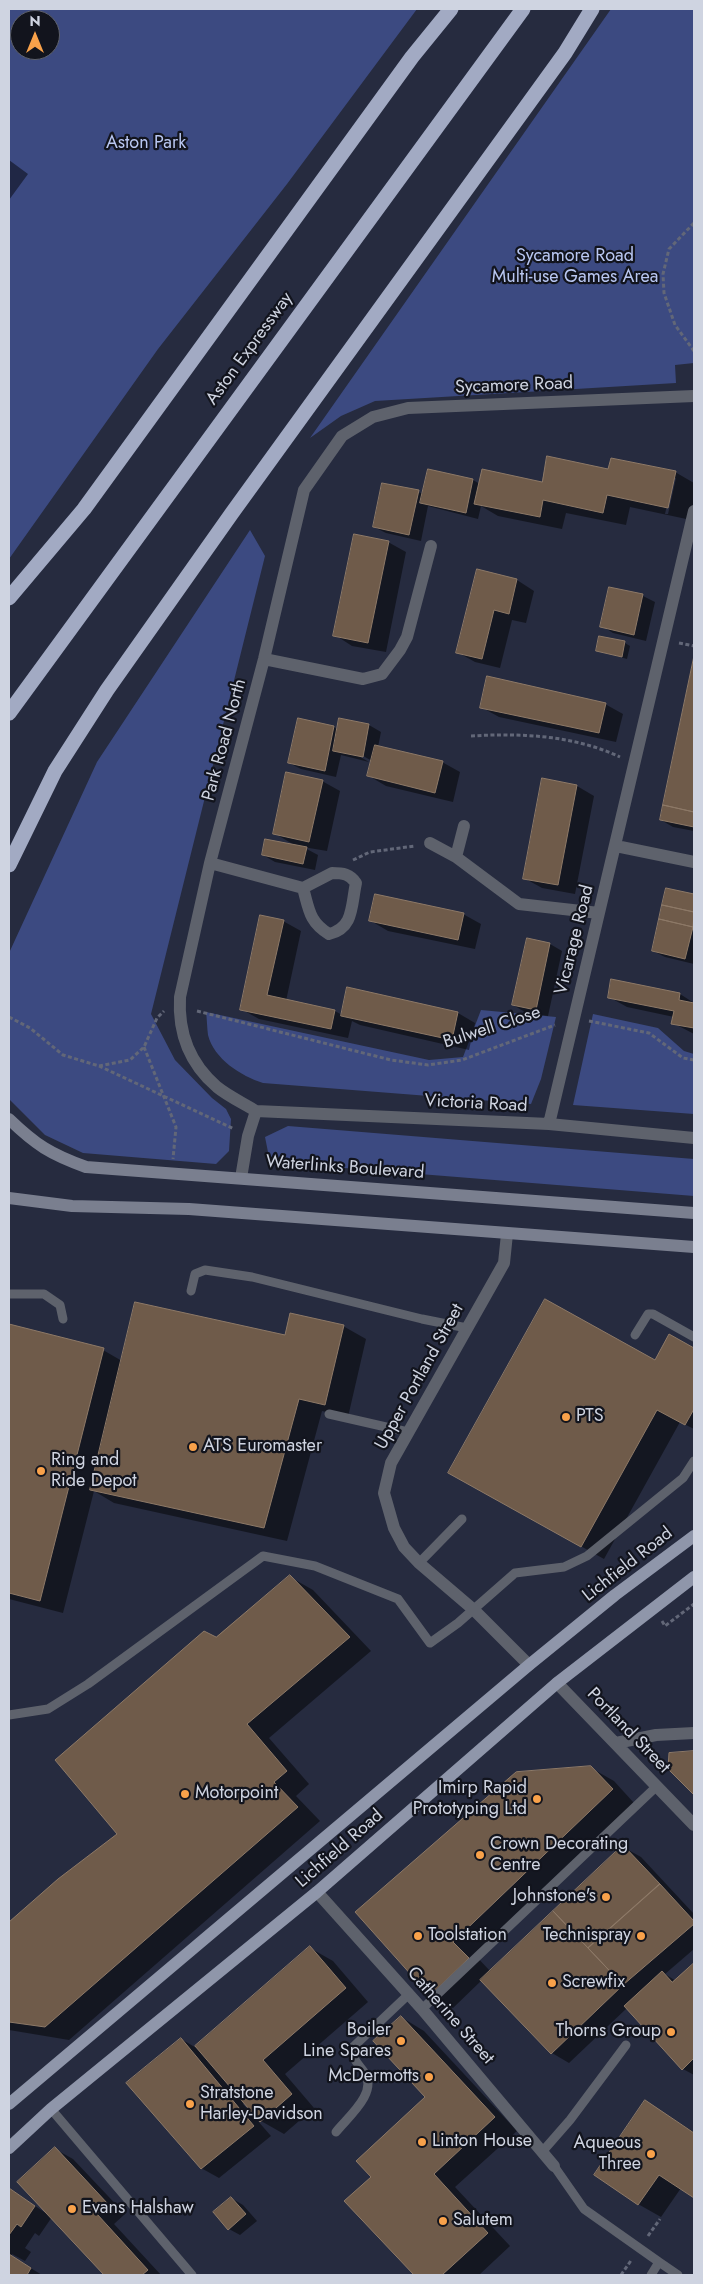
<!DOCTYPE html>
<html>
<head>
<meta charset="utf-8">
<style>
  body { margin:0 }
  #map { position:relative; width:703px; height:2284px; overflow:hidden; background:#262b3f; font-family:Jost,sans-serif }
  canvas { display:block }
  .frame { position:absolute; inset:0; border:10px solid #cfd4e1; pointer-events:none }
  .north { position:absolute; left:10px; top:10px; width:50px; height:50px; box-sizing:border-box; background:#12141d; border:1px solid #5e616b; border-radius:50%; rotate:0deg; font-size:14px; font-weight:700; line-height:20px; text-align:center; color:#cfd4e1 }
  .north::after { content:''; display:block; margin:auto; width:18px; height:22px; background:#f8a14a; clip-path:polygon(50% 0,100% 100%,50% 72%,0 100%) }
</style>
</head>
<body>
<div id="map">
<canvas width="703" height="2284"></canvas>
<div class="frame"></div>
<div class="north">N</div>
</div>
<script>
const g = document.querySelector('canvas').getContext('2d');
g.lineJoin = 'round';
function paint(path, color) { g.fillStyle = color; g.fill(path, 'evenodd'); }
function stroke(path, color, width, dash) { g.strokeStyle = color; g.lineWidth = width; g.lineCap = dash ? 'butt' : 'round'; g.setLineDash(dash || []); g.stroke(path); }
function write(font, color, halo, rows, align = 'center') {
  g.font = font + ' Jost,sans-serif'; g.lineWidth = 4.5; g.setLineDash([]); g.textBaseline = 'middle'; g.strokeStyle = halo; g.fillStyle = color; for (const [text, x, y, turn = 0] of rows) {
    g.save(); g.translate(x, y); g.rotate((+turn || 0) * Math.PI / 180); g.textAlign = isNaN(turn) ? turn : align; if (halo) g.strokeText(text, 0, 0); g.fillText(text, 0, 0); g.restore();
  }
}
paint(new Path2D(`
  M9,9H417L287,184L158,349L9,559ZM20,20H50V50H20Z
  M611,9H694V363L675,365L676,383L375,401L341,416L310,438Z
  M250,530L265,556L151,1014L175,1060L212,1098L226,1109L231,1119L229,1151L216,1164L83,1153L45,1135L9,1099V953L97,762Z
  M481,1010L556,1017L541,1079L531,1104L263,1083C241,1076 214,1059 208,1035C207,1028 207,1019 206,1012L429,1060L463,1057Z
  M593,1014L658,1028L684,1051L694,1054V1114L573,1105Z
  M288,1126L694,1159V1196L270,1162L265,1137Z`), '#3c4a81');
paint(new Path2D(`
  M9,160L28,174L9,200Z
  M429,470L473,480L480,484L543,483L609,471L675,472L694,483V503L691,520L630,507L626,525L566,513L562,529L498,516L481,506L478,519L428,506L421,541L386,533L374,527L418,492L423,494ZM673,478H676L668,514H665Z
  M388,542L406,552L386,652L352,646L335,635Z
  M517,580L534,591L526,623L512,620L500,668L475,662L457,652Z
  M610,588L643,596L655,602L646,641L613,633L602,626Z
  M625,643L630,646L627,659L597,650Z
  M694,660V831L673,827L661,820Z
  M605,704L623,714L616,742L499,717L481,707Z
  M369,725L381,732L378,747L442,762L460,772L453,802L386,786L369,776L372,761L358,753L357,755L369,762L341,755L336,777L301,769L289,763L334,727L338,730Z
  M322,781L340,791L327,851L303,847L318,855L315,870L275,862L263,855L296,846L274,833Z
  M577,786L594,796L575,894L542,888L524,878Z
  M667,889L694,895V964L665,957L653,951Z
  M463,914L481,924L475,949L388,931L371,921Z
  M283,921L301,931L286,1001L335,1011L342,1015L458,1013L475,1023L469,1050L360,1025L352,1021L348,1038L259,1019L241,1009Z
  M550,944L562,951L548,1016L525,1012L513,1005Z
  M680,994L694,1003V1034L673,1023L674,1017L627,1007L609,997Z
  M9,1326L103,1350L122,1361L343,1326L366,1339L348,1417L322,1411L287,1541L114,1503L94,1491L63,1613L9,1599Z
  M670,1336L694,1349V1429L680,1422L604,1559L472,1486L656,1361Z
  M290,1577L313,1590L371,1651L269,1738L309,1784L296,1796L320,1821L69,2040L9,2030V1924L118,1834L216,1638Z
  M591,1768L614,1781L634,1803L475,1955L491,1972L623,1847L641,1857L694,1914V1949L665,1974L676,1981L694,1964V2075L683,2069L627,2008L569,2063L552,2053L482,1980L453,2008L431,1995L357,1912Z
  M310,1948L333,1961L368,2002L285,2074L314,2108L284,2134L261,2121L245,2102L243,2104L271,2136L219,2178L201,2168L181,2039L200,2050Z
  M401,2017L424,2031L517,2131L455,2187L510,2246L479,2275H415L346,2201L372,2177L427,2097Z
  M645,2102L694,2132V2197L681,2188L661,2217L638,2204Z
  M55,2149L73,2159L125,2214L114,2224L161,2275H106L52,2217L39,2236L35,2233L25,2248L31,2252L25,2261L12,2254L11,2256L42,2275H9V2188L47,2214Z
  M231,2198L243,2205L257,2221L240,2235L229,2229Z`), '#0007');
const building = new Path2D(`
  M547,456L608,469L611,458L676,471L668,508L607,495L603,513L543,500L540,517L474,504L482,469L542,482Z
  M428,469L473,479L466,513L420,503Z
  M382,483L419,490L409,535L373,527Z
  M354,534L389,541L368,643L333,636Z
  M477,569L517,579L509,614L494,610L482,659L456,653Z
  M609,587L643,594L634,635L600,627Z
  M599,636L625,641L622,657L596,651Z
  M694,656V812L663,805Z
  M487,676L606,703L599,733L480,708Z
  M298,718L334,726L325,771L288,763Z
  M339,718L369,724L363,757L333,751Z
  M375,745L443,761L435,793L367,776Z
  M286,772L323,780L309,842L273,834Z
  M542,778L577,785L558,885L523,879Z
  M663,805L694,812V827L660,820Z
  M265,839L307,847L303,864L262,855Z
  M666,888L694,894V912L662,905Z
  M375,894L464,913L458,940L369,921Z
  M662,905L694,912L693,927L659,919Z
  M260,915L284,920L267,995L335,1010L331,1029L240,1010Z
  M659,919L693,927L685,959L652,951Z
  M527,938L550,943L536,1010L512,1005Z
  M611,979L680,993L679,1000L694,1003V1028L671,1024L674,1011L608,998Z
  M347,987L458,1012L452,1040L341,1016Z
  M545,1299L655,1360L669,1334L694,1348V1409L685,1425L657,1410L581,1547L448,1473Z
  M135,1302L285,1335L290,1313L344,1325L325,1405L299,1399L264,1528L90,1490Z
  M9,1324L104,1348L40,1601L9,1593Z
  M290,1575L350,1637L247,1724L287,1771L274,1782L298,1807L45,2027L9,2022V1922L58,1879L117,1834L55,1760L204,1631L216,1637Z
  M694,1751V1795L668,1769L669,1753Z
  M591,1766L613,1789L453,1942L469,1958L430,1996L355,1912L516,1772Z
  M623,1845L660,1884L588,1948L553,1911Z
  M660,1884L694,1921V1924L623,1985L588,1948Z
  M553,1911L623,1985L551,2054L480,1980Z
  M310,1946L346,1988L263,2060L292,2094L260,2122L195,2046Z
  M694,1963V2058L682,2070L624,2006L662,1971L672,1982Z
  M401,2016L495,2117L434,2174L488,2233L442,2275H414L344,2201L371,2177L356,2161L425,2097L373,2041Z
  M181,2038L254,2126L201,2169L126,2083Z
  M645,2100L694,2133V2198L659,2175L638,2205L594,2175Z
  M55,2147L108,2204L97,2214L148,2270L142,2275H104L17,2182Z
  M9,2188L35,2206L21,2227L17,2224L9,2235Z
  M231,2197L246,2214L228,2230L213,2212Z
  M9,2254L31,2268L27,2275H9Z`);
paint(building, '#6f5b4a');
stroke(building, '#8d7967', 1);
stroke(new Path2D(`
  M694,223L669,249L663,274L664,293L675,325L694,351
  M679,643L694,646
  M471,736C521,733 573,735 620,757
  M353,860L370,852L415,846
  M197,1011L391,1060L428,1065L462,1060L555,1025
  M9,1017L30,1028L63,1055L99,1066L130,1060L144,1047L157,1018L164,1011
  M589,1021L649,1033L683,1058L694,1060
  M144,1047L176,1127L173,1159
  M99,1066L234,1129
  M662,1621L665,1626L694,1604
  M648,2236L660,2219
  M621,2275L632,2259`), '#626778', 3, [4, 2.5]);
stroke(new Path2D(`
  M191,1291L195,1274L205,1270L252,1277L422,1319L467,1328
  M9,1294H44L60,1305L63,1319
  M635,1335L648,1314H653L694,1337
  M329,1414L408,1432
  M419,1563L462,1519
  M9,1715L48,1709L88,1684L263,1556L315,1566L398,1599L430,1643L458,1623L515,1573L564,1567L587,1556L683,1478L694,1461
  M422,2009L657,1786
  M51,2109L192,2275
  M336,2132C348,2117 379,2092 364,2072C358,2064 352,2058 352,2048L409,1994
  M542,2152L570,2120L626,2045
  M554,2166L584,2209L659,2262
  M651,2275L659,2262L678,2275`), '#5e626c', 9);
stroke(new Path2D(`
  M694,396L408,408L373,417L342,436L304,490L264,659L210,863L180,997C178,1032 189,1063 217,1087C228,1096 243,1103 256,1111L549,1124L694,1138
  M264,659L363,679L382,674L400,650L407,637L431,546
  M430,843L456,857L519,904L599,913
  M616,846L694,862
  M456,857L464,826
  M210,863L303,888
  M332,873C343,873 350,874 356,883C351,906 354,928 329,934C309,922 309,909 303,888Z
  M549,1124L694,511
  M241,1178L248,1136L256,1111
  M507,1234L504,1263L391,1463L384,1493L394,1528L404,1547L419,1563L474,1610L529,1665
  M557,1683L694,1825
  M616,1743L656,1735L694,1733
  M317,1892L422,2009L554,2166`), '#5e626c', 12);
stroke(new Path2D(`
  M9,1119C36,1145 50,1154 86,1167L694,1213
  M9,1198L72,1206L189,1209L694,1247`), '#7a7f8f', 12);
stroke(new Path2D(`
  M9,2104L529,1665L615,1595L694,1536
  M9,2148L51,2109L317,1892L557,1683L694,1577`), '#8f96aa', 12);
stroke(new Path2D(`
  M9,598L84,509L412,57L451,9
  M9,713L523,9
  M9,865L55,771L107,690L232,513L565,53L592,9`), '#a2aac3', 15);
for (const [x, y, r, color] of [
  [566,1417,5,"#f8a14a"],
  [193,1447,5,"#f8a14a"],
  [41,1471,5,"#f8a14a"],
  [185,1794,5,"#f8a14a"],
  [537,1799,5,"#f8a14a"],
  [480,1855,5,"#f8a14a"],
  [606,1897,5,"#f8a14a"],
  [418,1936,5,"#f8a14a"],
  [641,1936,5,"#f8a14a"],
  [552,1983,5,"#f8a14a"],
  [671,2032,5,"#f8a14a"],
  [401,2041,5,"#f8a14a"],
  [429,2077,5,"#f8a14a"],
  [190,2104,5,"#f8a14a"],
  [422,2142,5,"#f8a14a"],
  [651,2154,5,"#f8a14a"],
  [72,2209,5,"#f8a14a"],
  [443,2221,5,"#f8a14a"]
]) { const dot = new Path2D(); dot.arc(x, y, r, 0, 2 * Math.PI); g.fillStyle = color; g.fill(dot); stroke(dot, '#12141d', 2); }
write('18px', '#b9c7f2', '#12141d', [
  ["Aston Park",146,144],
  ["Sycamore Road",575,257],
  ["Multi-use Games Area",575,278]
]);
write('18px', '#cfd4e1', '#12141d', [
  ["Aston Expressway",250,349,-54],
  ["Sycamore Road",514,386,-2],
  ["Park Road North",225,740,-75],
  ["Vicarage Road",575,940,-76],
  ["Bulwell Close",492,1028,-18],
  ["Victoria Road",476,1104,3],
  ["Waterlinks Boulevard",345,1168,4],
  ["Upper Portland Street",420,1377,-61],
  ["Lichfield Road",628,1565,-38],
  ["Portland Street",628,1731,46],
  ["Lichfield Road",340,1849,-41],
  ["Catherine Street",450,2016,49]
]);
write('18px', '#cfd4e1', '#12141d', [
  ["PTS",576,1417],
  ["ATS Euromaster",203,1447],
  ["Ring and",51,1461],
  ["Ride Depot",51,1482],
  ["Imirp Rapid",527,1789,"right"],
  ["Prototyping Ltd",527,1810,"right"],
  ["Motorpoint",195,1794],
  ["Crown Decorating",490,1845],
  ["Centre",490,1866],
  ["Johnstone's",596,1897,"right"],
  ["Toolstation",428,1936],
  ["Technispray",631,1936,"right"],
  ["Screwfix",562,1983],
  ["Boiler",391,2031,"right"],
  ["Line Spares",391,2052,"right"],
  ["Thorns Group",661,2032,"right"],
  ["McDermotts",419,2077,"right"],
  ["Stratstone",200,2094],
  ["Harley-Davidson",200,2115],
  ["Linton House",432,2142],
  ["Aqueous",641,2144,"right"],
  ["Three",641,2165,"right"],
  ["Evans Halshaw",82,2209],
  ["Salutem",453,2221]
], 'left');
</script>
</body>
</html>
